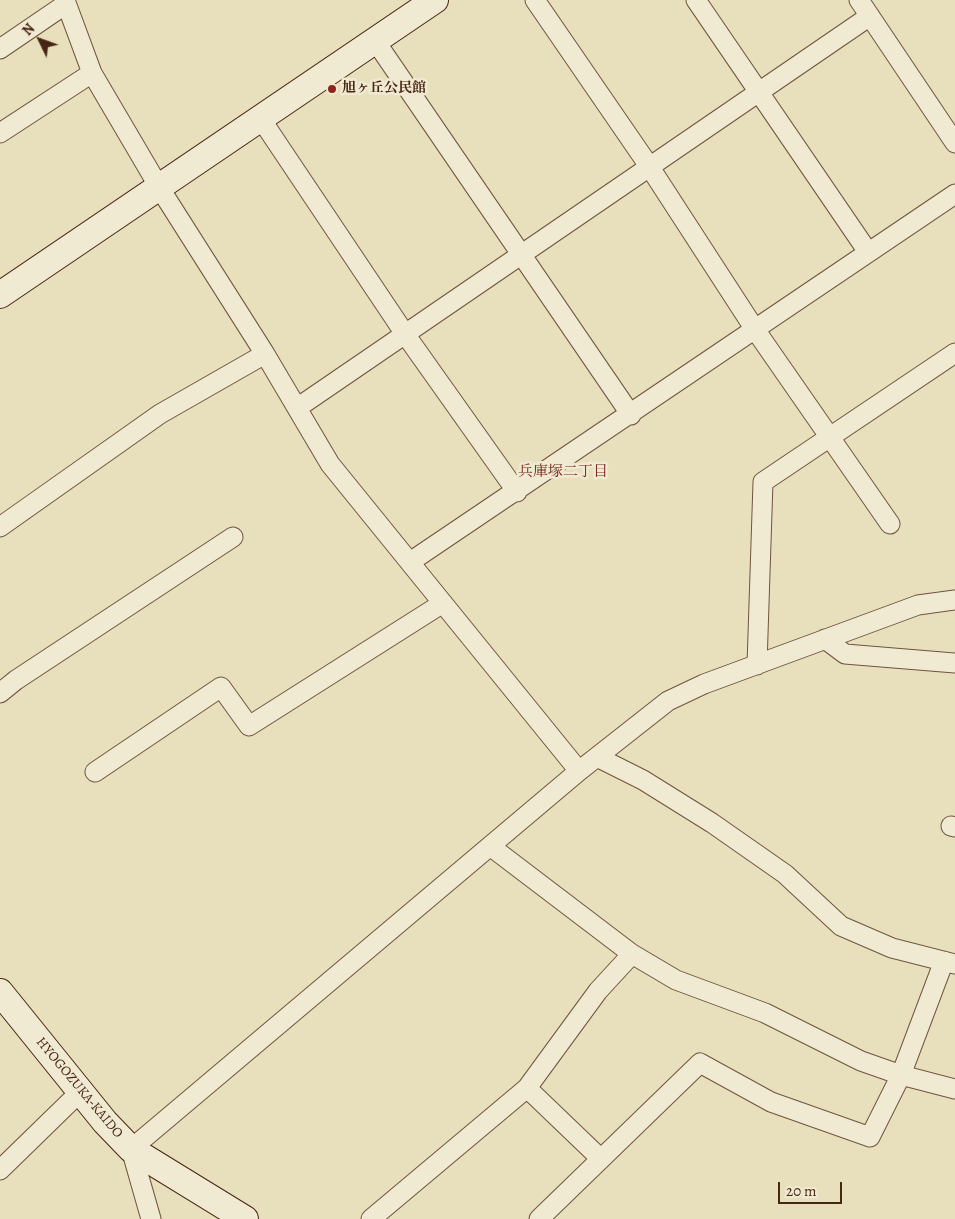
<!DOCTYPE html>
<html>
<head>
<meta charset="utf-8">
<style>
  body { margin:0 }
  #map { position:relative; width:955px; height:1219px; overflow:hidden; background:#e8dfbc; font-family:Alegreya,serif }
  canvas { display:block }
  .north { position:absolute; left:15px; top:15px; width:50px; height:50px; -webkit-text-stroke:4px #f0ead3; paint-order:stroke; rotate:312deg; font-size:14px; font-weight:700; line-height:20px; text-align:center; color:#482614 }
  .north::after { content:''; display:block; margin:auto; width:18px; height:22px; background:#482614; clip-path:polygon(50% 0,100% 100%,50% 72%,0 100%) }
  .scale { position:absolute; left:778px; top:1182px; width:64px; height:22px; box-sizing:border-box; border:2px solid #482614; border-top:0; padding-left:6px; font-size:15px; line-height:18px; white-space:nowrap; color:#482614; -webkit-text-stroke:4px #f0ead3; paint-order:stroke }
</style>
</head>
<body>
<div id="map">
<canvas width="955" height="1219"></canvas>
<div class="north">N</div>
<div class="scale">20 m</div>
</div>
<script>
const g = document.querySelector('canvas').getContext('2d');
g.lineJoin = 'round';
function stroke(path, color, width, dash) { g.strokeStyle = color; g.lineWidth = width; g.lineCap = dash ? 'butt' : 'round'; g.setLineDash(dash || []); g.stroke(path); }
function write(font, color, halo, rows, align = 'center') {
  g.font = font + ' Alegreya,"Noto Serif JP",serif'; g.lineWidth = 5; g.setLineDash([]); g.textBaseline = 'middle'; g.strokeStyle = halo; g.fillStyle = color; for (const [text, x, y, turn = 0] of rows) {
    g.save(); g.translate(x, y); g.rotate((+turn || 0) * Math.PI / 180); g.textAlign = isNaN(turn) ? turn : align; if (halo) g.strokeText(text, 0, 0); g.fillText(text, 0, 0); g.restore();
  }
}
const street = new Path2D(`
  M65,0L92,73L159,187L265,354L330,464L579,771
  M535,0L649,166L754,328L890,524
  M696,0L868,252
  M859,0L955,143
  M376,42L631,415
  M0,49L66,4
  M261,119L405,334L517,492
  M0,133L92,73
  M297,408L870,16
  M0,527L160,414L265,354
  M410,562L955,194
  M825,639L845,654L955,663
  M757,665L763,482L955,353
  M0,693L16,680L233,537
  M597,757L643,780L712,823L785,874L841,926L892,948L955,964
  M95,772L221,687L249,726L443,603
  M951,826L955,827
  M490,846L632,954L676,980L765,1013L861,1061L901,1075L944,961
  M527,1088L601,1159
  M0,1170L80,1092
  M151,1219L131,1149L579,771L668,701L704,684L918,605L955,600
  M371,1219L527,1088L598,991L632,954
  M539,1219L700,1063L771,1102L870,1137L901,1075L955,1089`);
const secondary = new Path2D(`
  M0,295L435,0
  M0,992L105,1122L131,1149L245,1219`);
stroke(street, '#70543e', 21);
stroke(secondary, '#482614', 28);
stroke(street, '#f0ead3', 19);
stroke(secondary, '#f0ead3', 26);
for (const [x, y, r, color] of [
  [332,89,5,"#8f2418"]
]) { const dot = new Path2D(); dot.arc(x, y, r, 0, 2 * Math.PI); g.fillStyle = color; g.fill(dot); stroke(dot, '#f0ead3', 2); }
write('bold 14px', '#482614', '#f0ead3', [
  ["旭ヶ丘公民館",342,89]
], 'left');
write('14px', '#482614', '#f0ead3', [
  ["HYOGOZUKA-KAIDO",79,1088,50]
]);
write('15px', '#7a1f14', '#f0ead3', [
  ["兵庫塚二丁目",563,472]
]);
</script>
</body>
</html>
